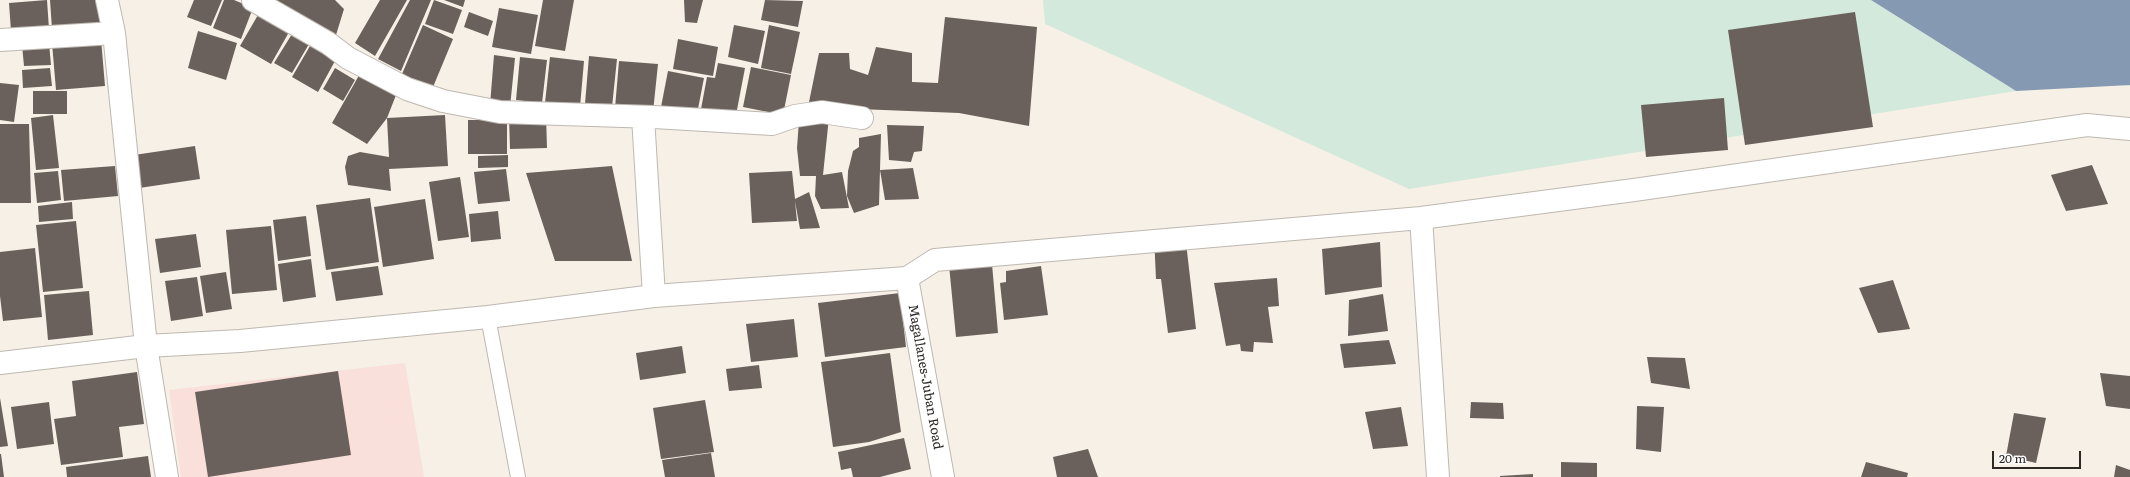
<!DOCTYPE html>
<html>
<head>
<meta charset="utf-8">
<style>
  body { margin:0 }
  #map { position:relative; width:2130px; height:477px; overflow:hidden; background:#f6f0e7; font-family:Literata,serif }
  canvas { display:block }
  .scale { position:absolute; left:1992px; top:451px; width:89px; height:18px; box-sizing:border-box; border:2px solid #2c2926; border-top:0; padding-left:5px; font-size:12px; line-height:14px; white-space:nowrap; color:#2c2926; -webkit-text-stroke:3px #fefefe; paint-order:stroke }
</style>
</head>
<body>
<div id="map">
<canvas width="2130" height="477"></canvas>
<div class="scale">20 m</div>
</div>
<script>
const g = document.querySelector('canvas').getContext('2d');
g.lineJoin = 'round';
function paint(path, color) { g.fillStyle = color; g.fill(path, 'evenodd'); }
function stroke(path, color, width, dash) { g.strokeStyle = color; g.lineWidth = width; g.lineCap = dash ? 'butt' : 'round'; g.setLineDash(dash || []); g.stroke(path); }
function write(font, color, halo, rows, align = 'center') {
  g.font = font + ' Literata,serif'; g.lineWidth = 4; g.setLineDash([]); g.textBaseline = 'middle'; g.strokeStyle = halo; g.fillStyle = color; for (const [text, x, y, turn = 0] of rows) {
    g.save(); g.translate(x, y); g.rotate((+turn || 0) * Math.PI / 180); g.textAlign = isNaN(turn) ? turn : align; if (halo) g.strokeText(text, 0, 0); g.fillText(text, 0, 0); g.restore();
  }
}
paint(new Path2D(`
  M405,363L424,477H181L169,390Z`), '#fae0da');
paint(new Path2D(`
  M1043,0H1871L1960,56L2130,0V86L1980,68L2016,91L1409,189L1045,24Z`), '#d3e9db');
paint(new Path2D(`
  M1871,0H2130V85L2016,91Z`), '#859ab2');
paint(new Path2D(`
  M47,0L49,29L11,31L9,3Z
  M50,0H99L101,26L52,29Z
  M194,0H222L211,26L187,17Z
  M224,0H234L253,8L241,39L213,28Z
  M267,0H335L344,9L336,35L311,28Z
  M380,0H407L375,56L355,43Z
  M410,0H431L401,71L378,59Z
  M434,0L462,10L453,34L425,24Z
  M444,0H465L463,7Z
  M543,0H574L565,51L535,46Z
  M684,0H703L697,23L685,22Z
  M765,0L803,1L798,27L761,20Z
  M262,8L293,25L271,64L240,46Z
  M499,8L538,15L531,54L492,47Z
  M469,12L493,21L488,36L464,27Z
  M1855,12L1873,127L1745,145L1728,30Z
  M945,17L1037,27L1029,126L959,113L808,107L819,53H849L850,69L868,75L876,47L912,53V82L938,83Z
  M423,25L453,39L433,87L402,74Z
  M734,25L765,31L758,64L728,57Z
  M769,25L800,32L791,74L761,68Z
  M198,31L237,43L226,80L188,68Z
  M292,34L309,44L292,73L274,63Z
  M101,39L105,86L56,90L52,43Z
  M678,39L718,47L713,76L673,69Z
  M49,43L51,65L24,66L22,45Z
  M310,46L335,61L318,92L292,77Z
  M494,55L515,58L510,107L490,105Z
  M589,56L617,59L612,107L585,104Z
  M520,57L547,60L542,103L516,100Z
  M550,57L584,61L580,107L545,103Z
  M619,61L658,64L653,112L615,108Z
  M718,63L745,68L736,115L701,109L707,77L715,78Z
  M751,67L791,75L783,115L743,107Z
  M50,68L52,86L23,88L22,70Z
  M335,68L355,80L343,101L323,89Z
  M362,70L398,90L387,118L367,144L332,123Z
  M668,71L704,78L697,114L661,107Z
  M0,83L19,85L14,122L0,120Z
  M33,91H67V114H33Z
  M1724,98L1728,150L1646,157L1641,105Z
  M53,115L59,168L36,170L31,118Z
  M445,115L448,166L389,169L391,191L348,185L345,167L348,156L360,152L389,157L387,118Z
  M546,115L547,148L510,149L509,116Z
  M829,117L823,175L842,172L849,208L821,209L815,196L816,176H800L797,148L799,120Z
  M468,120H507V154H468Z
  M0,124H29L31,203H0Z
  M887,125L924,126L922,151L914,152L911,162L889,160Z
  M881,134L880,170L913,168L919,199L885,200L880,170L879,205L854,213L847,196L848,171L853,151L859,147V138Z
  M195,146L200,179L139,188L134,155Z
  M508,155V167L478,168V156Z
  M2092,165L2108,204L2066,211L2051,175Z
  M115,166L118,196L64,201L61,170Z
  M612,166L632,261H555L526,173Z
  M506,169L510,201L478,204L474,172Z
  M58,171L61,200L37,203L34,173Z
  M792,171L795,199L809,192L820,228L800,229L795,201L797,221L752,223L749,173Z
  M460,177L469,237L438,241L429,182Z
  M370,198L379,262L326,270L316,205Z
  M425,199L434,259L383,267L374,207Z
  M72,202L73,219L39,222L38,206Z
  M498,211L501,239L471,242L469,214Z
  M306,216L311,256L278,261L273,220Z
  M76,221L83,288L43,292L36,225Z
  M271,226L277,290L232,294L226,230Z
  M196,234L201,267L160,273L155,239Z
  M1185,234L1196,329L1168,333L1161,279H1156L1154,236Z
  M1380,242L1382,287L1325,295L1322,249Z
  M35,248L42,317L3,321L0,296V252Z
  M311,259L316,297L283,302L278,264Z
  M992,264L998,333L956,337L949,265Z
  M378,266L383,295L336,301L331,272Z
  M1041,266L1048,315L1004,320L1000,283L1006,282V271Z
  M226,272L232,309L206,313L200,276Z
  M197,277L203,316L171,321L165,281Z
  M1277,278L1279,306L1268,307L1273,343L1254,342L1253,352L1241,351L1240,344L1226,346L1214,283Z
  M1893,280L1910,329L1878,333L1859,288Z
  M89,291L93,335L48,340L44,295Z
  M900,293L906,347L825,357L818,303Z
  M1383,294L1388,331L1348,336L1349,300Z
  M794,319L798,357L751,362L746,324Z
  M1389,340L1396,364L1344,368L1340,344Z
  M682,346L686,373L640,380L636,353Z
  M890,353L901,432L869,442L833,447L821,362Z
  M1647,357L1685,358L1690,389L1651,383Z
  M759,365L762,388L729,391L726,369Z
  M338,371L351,455L208,477L195,392Z
  M137,372L144,424L119,427L123,457L61,465L54,419L76,416L72,381Z
  M2100,373L2130,376V409L2106,406Z
  M0,398L8,446L0,447Z
  M705,400L714,452L661,459L653,408Z
  M49,402L54,444L17,449L11,407Z
  M1471,402L1503,403L1504,419L1470,418Z
  M1637,406L1664,407L1661,452L1636,449Z
  M1401,407L1408,446L1373,449L1365,412Z
  M2014,413L2046,418L2036,463L2006,456Z
  M904,438L911,469L880,477H853L851,468L841,470L838,452Z
  M1088,449L1098,477H1057L1053,457Z
  M711,453L715,477H665L662,460Z
  M0,454H1L4,477H0Z
  M148,456L151,477H67L66,467Z
  M1561,462L1597,463V477H1561Z
  M1866,462L1908,473L1907,477H1861Z
  M2116,465L2130,470V477H2114Z
  M1533,474V477H1500V476Z`), '#6a615c');
const service = new Path2D(`
  M488,317L518,477`);
const minor = new Path2D(`
  M107,0L114,33L146,346L167,477
  M253,0L328,43L348,58L407,89L443,101L500,112L654,117L772,124L795,116L822,112L862,118
  M0,40L114,33
  M643,117L654,296
  M1421,218L1438,477
  M907,278L935,260L1421,218L1634,190L2087,125L2130,129`);
const secondary = new Path2D(`
  M0,363L146,346L240,341L488,317L654,296L907,278L943,477`);
stroke(service, '#beb8b0', 16);
stroke(minor, '#beb8b0', 24);
stroke(secondary, '#beb8b0', 24);
stroke(service, '#fff', 14);
stroke(minor, '#fff', 22);
stroke(secondary, '#fff', 22);
write('13px', '#2c2926', '#fefefe', [
  ["Magallanes-Juban Road",925,377,80]
]);
</script>
</body>
</html>
